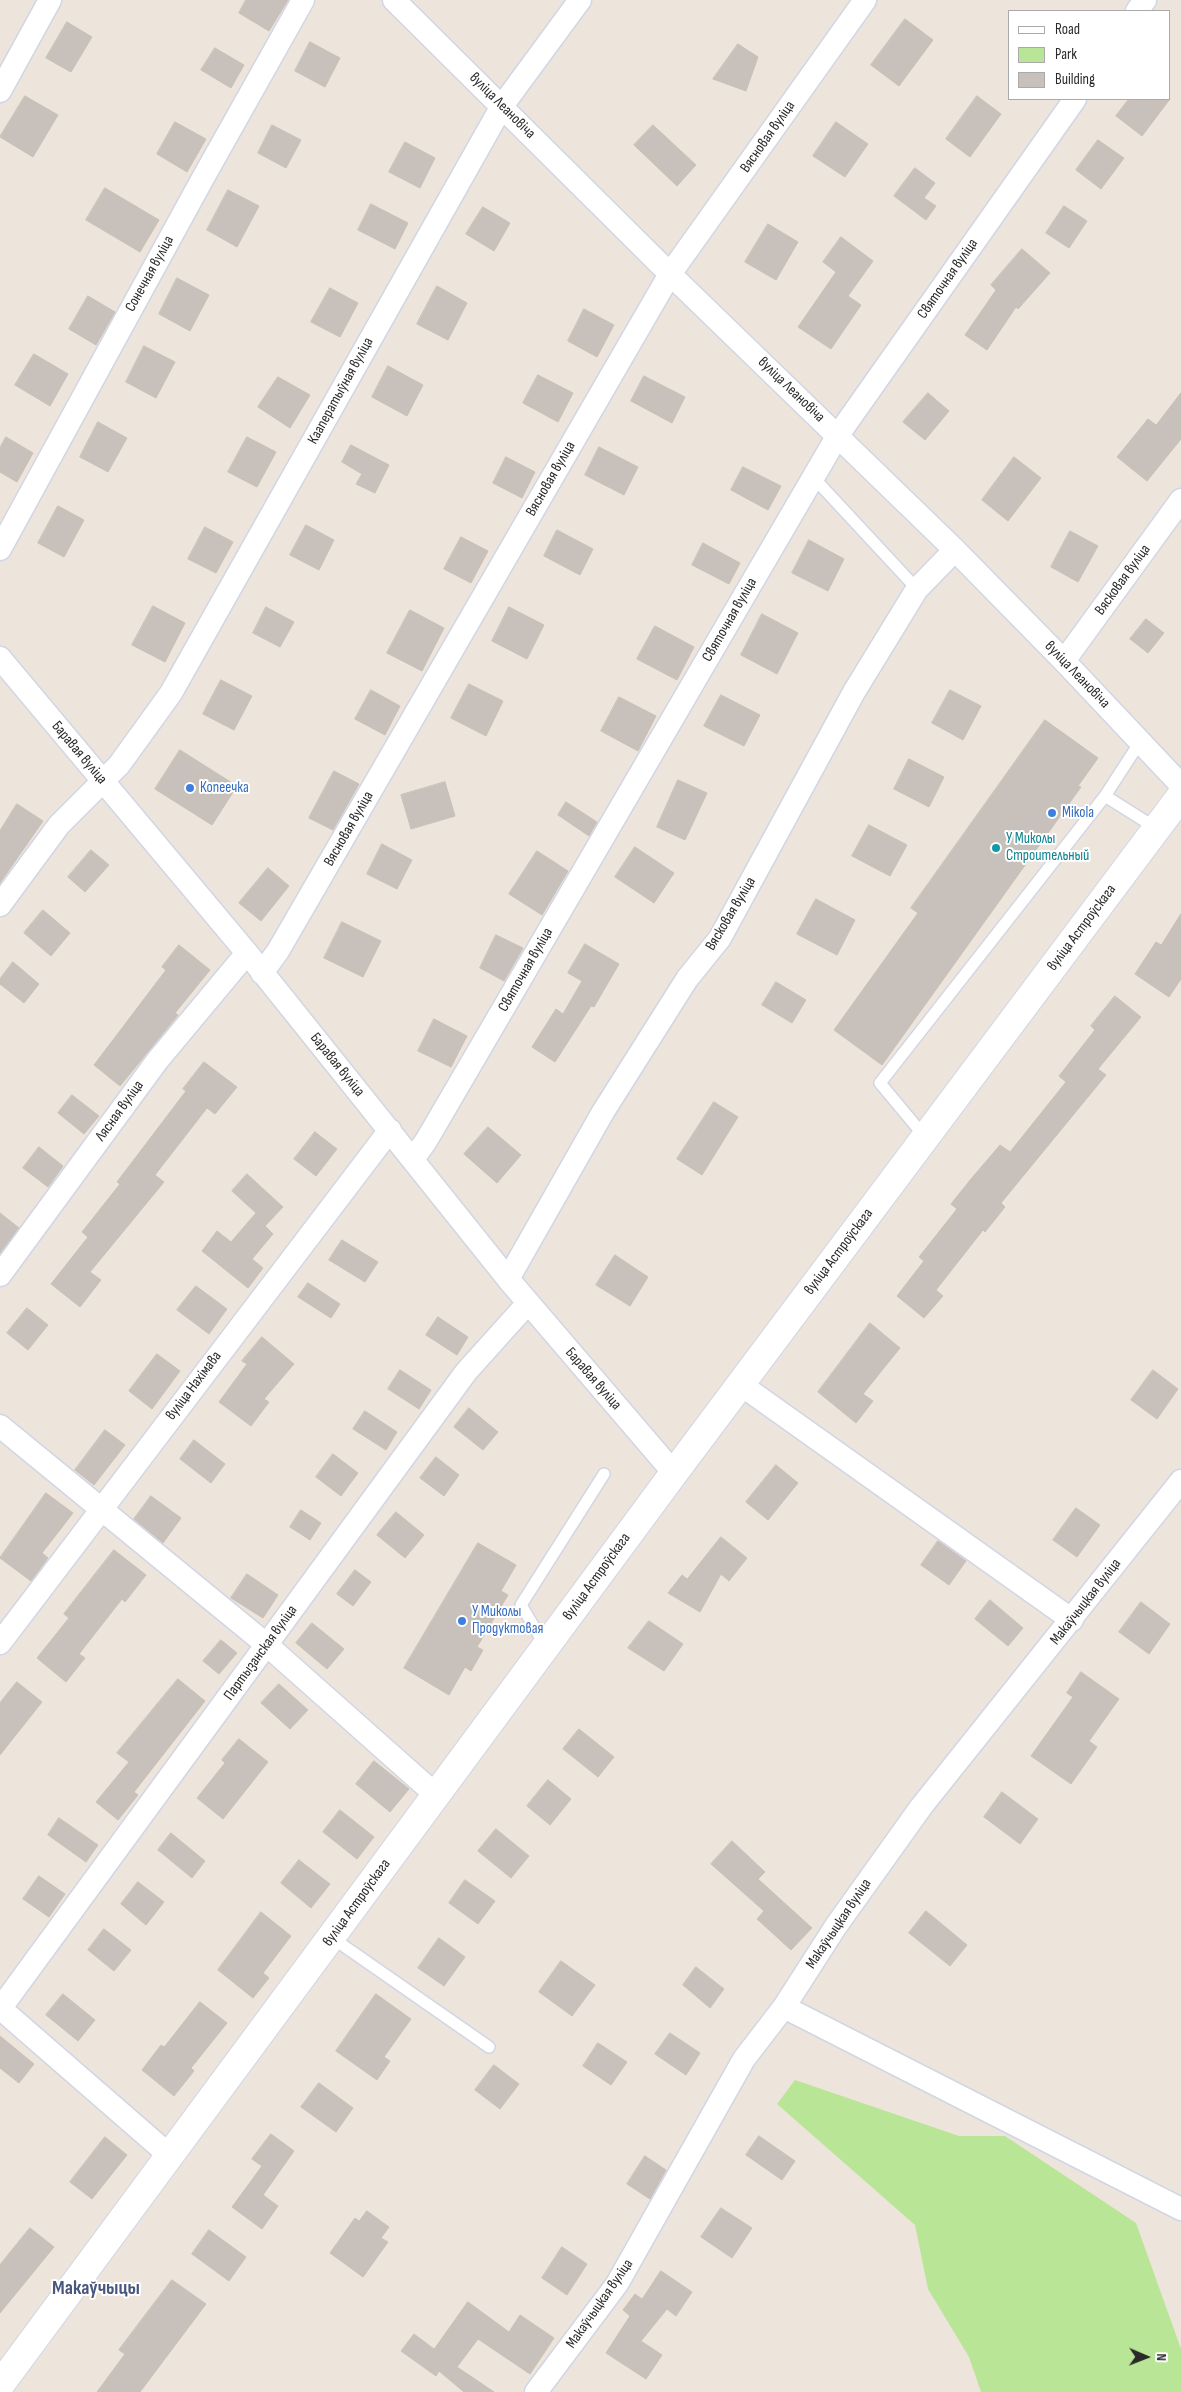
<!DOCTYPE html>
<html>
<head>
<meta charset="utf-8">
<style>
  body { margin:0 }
  #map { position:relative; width:1181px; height:2392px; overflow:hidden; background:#ede4dc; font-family:"Sofia Sans Condensed",sans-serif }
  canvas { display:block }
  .legend { position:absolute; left:1008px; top:10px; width:162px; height:90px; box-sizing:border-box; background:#fff; border:1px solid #aaa; margin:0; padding:6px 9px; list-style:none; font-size:15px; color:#2a2a2a }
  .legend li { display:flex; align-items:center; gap:10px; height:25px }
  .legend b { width:25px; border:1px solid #aaa }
  .north { position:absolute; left:1121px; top:2332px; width:50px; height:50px; -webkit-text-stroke:4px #fff; paint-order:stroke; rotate:91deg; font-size:14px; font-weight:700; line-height:20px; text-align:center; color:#2a2a2a }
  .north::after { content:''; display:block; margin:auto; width:18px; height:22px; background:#2a2a2a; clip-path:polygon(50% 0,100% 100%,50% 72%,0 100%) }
</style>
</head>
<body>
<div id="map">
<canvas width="1181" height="2392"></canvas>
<ul class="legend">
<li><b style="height:6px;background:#fff"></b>Road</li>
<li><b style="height:14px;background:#b9e596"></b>Park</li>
<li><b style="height:14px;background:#c8c1bb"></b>Building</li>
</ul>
<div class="north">N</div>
</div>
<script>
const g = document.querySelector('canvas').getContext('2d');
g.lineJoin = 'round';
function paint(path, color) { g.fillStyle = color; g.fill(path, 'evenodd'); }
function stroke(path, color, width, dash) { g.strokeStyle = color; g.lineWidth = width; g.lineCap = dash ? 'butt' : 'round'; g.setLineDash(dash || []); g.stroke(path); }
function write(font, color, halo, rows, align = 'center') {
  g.font = font + ' "Sofia Sans Condensed",sans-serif'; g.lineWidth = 4; g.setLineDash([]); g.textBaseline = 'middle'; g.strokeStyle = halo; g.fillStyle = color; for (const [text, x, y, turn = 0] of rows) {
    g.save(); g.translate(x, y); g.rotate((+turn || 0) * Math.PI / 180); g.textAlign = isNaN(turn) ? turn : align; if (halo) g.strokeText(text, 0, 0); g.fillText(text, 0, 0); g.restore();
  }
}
paint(new Path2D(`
  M795,2080L959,2136H1005L1136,2223L1181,2349V2392H981L969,2357L928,2289L915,2225L777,2104Z`), '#b9e596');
const building = new Path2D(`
  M246,0H288L269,31L239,13Z
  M905,19L933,40L899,86L871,65Z
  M67,22L92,37L71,72L46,58Z
  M310,42L340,58L325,87L295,71Z
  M738,44L758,57L746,91L713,79Z
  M215,48L244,65L231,88L201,70Z
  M25,96L58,115L33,157L0,137Z
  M977,96L1001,114L970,157L946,139Z
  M1129,99H1170L1142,136L1116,116Z
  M175,122L206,139L187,172L157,154Z
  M836,122L868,144L845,177L813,156Z
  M272,125L301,140L286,168L258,153Z
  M653,125L696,165L677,186L634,145Z
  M1098,140L1124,158L1101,189L1076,170Z
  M405,142L435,158L420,188L389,172Z
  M915,168L935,183L924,198L936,206L926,220L894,196Z
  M105,188L159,220L140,252L86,220Z
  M228,190L259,206L237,247L207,230Z
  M371,204L408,223L395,249L358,230Z
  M1064,206L1087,221L1069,248L1046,233Z
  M483,207L510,223L494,251L466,234Z
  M768,224L798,242L776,280L745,262Z
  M841,237L873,261L848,296L861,305L831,349L798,327L836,272L823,262Z
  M1022,249L1050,273L1018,309L1016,307L987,350L965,335L996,290L991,285Z
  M177,278L209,295L190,331L159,314Z
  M437,286L467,303L448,340L417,324Z
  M330,288L358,303L340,337L311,322Z
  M88,296L115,312L96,345L69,329Z
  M584,309L614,325L597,357L568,341Z
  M144,346L175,362L156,398L126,382Z
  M34,354L68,374L50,406L15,385Z
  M388,366L423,385L407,416L372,397Z
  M538,375L573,393L558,422L523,403Z
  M644,376L685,397L672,423L631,401Z
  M278,377L310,395L290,428L258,407Z
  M928,393L949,411L925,440L903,422Z
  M1181,393V439L1147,481L1117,457L1148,419L1156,425Z
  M98,422L127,438L108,472L80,457Z
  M6,437L33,453L17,482L0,472V448Z
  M247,437L276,452L257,487L228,472Z
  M351,445L389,465L375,493L356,484L362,474L342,462Z
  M599,447L638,467L624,495L585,475Z
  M506,457L535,472L522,498L493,483Z
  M1014,457L1041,478L1008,521L982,500Z
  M743,467L781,486L768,510L731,490Z
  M58,506L84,520L64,557L38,543Z
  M306,525L334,540L319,570L290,555Z
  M205,527L233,542L216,573L188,559Z
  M557,530L593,549L580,575L544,556Z
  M1070,531L1098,546L1078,582L1051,567Z
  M461,537L488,551L471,583L444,569Z
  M809,540L844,559L828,591L792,573Z
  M703,543L740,563L729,584L692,565Z
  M153,606L185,623L165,662L132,645Z
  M266,607L294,622L280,647L253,633Z
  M509,607L544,625L527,659L492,641Z
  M410,610L444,628L422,671L387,653Z
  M762,614L798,633L777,674L741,655Z
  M1146,619L1164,633L1148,653L1130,639Z
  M655,626L694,647L677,680L637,659Z
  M221,680L252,696L234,730L203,714Z
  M469,684L503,701L486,736L451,718Z
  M371,690L400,706L385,735L355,719Z
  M950,690L981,706L963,740L932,723Z
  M721,695L760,715L744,746L704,726Z
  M619,697L656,716L638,751L601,731Z
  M1045,720L1098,758L1078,786L1081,787L882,1065L834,1030L918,913L911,908Z
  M180,750L237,786L212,825L155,789Z
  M909,759L944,777L929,807L894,789Z
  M334,771L359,784L333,830L309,818Z
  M678,780L707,793L685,840L657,827Z
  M445,782L455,816L411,829L401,795Z
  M566,802L597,822L589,836L558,815Z
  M17,804L43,821L0,883V831Z
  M869,825L907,845L890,876L852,856Z
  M382,844L412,860L397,889L367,874Z
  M635,847L674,873L654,903L615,877Z
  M91,850L109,865L85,892L68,877Z
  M537,851L568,871L542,915L509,894Z
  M268,868L289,886L261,921L239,903Z
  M816,899L855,920L837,955L797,934Z
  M43,910L70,933L51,956L24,933Z
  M1181,914V979L1169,997L1135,974L1156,942L1161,945Z
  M342,922L381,941L363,977L324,958Z
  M496,935L523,948L504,981L480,968Z
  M585,944L619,964L594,1007L591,1006L555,1062L532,1047L556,1009L563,1014L582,981L568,973Z
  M179,945L210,970L175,1013L178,1015L120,1086L94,1065L166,970L162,967Z
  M13,962L39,984L24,1003L0,984V979Z
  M776,982L806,1000L792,1023L762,1005Z
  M1115,996L1141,1017L1098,1069L1106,1075L1001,1203L1005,1207L985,1232L983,1230L936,1290L943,1296L924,1318L897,1296L924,1261L919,1257L957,1209L951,1204L971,1179L1000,1145L1010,1152L1066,1082L1059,1076L1095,1030L1091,1026Z
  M434,1019L467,1036L451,1067L418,1051Z
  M204,1062L237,1087L215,1114L207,1108L155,1175L164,1182L90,1272L101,1280L80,1307L51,1284L88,1237L82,1232L120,1184L117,1182L186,1091L183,1089Z
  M72,1095L99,1116L84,1134L58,1113Z
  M714,1102L738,1117L702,1175L677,1159Z
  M488,1127L521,1155L497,1183L464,1154Z
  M315,1132L337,1149L316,1176L294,1159Z
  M39,1147L63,1166L48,1187L23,1168Z
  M247,1174L283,1207L265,1226L273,1234L252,1259L263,1268L248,1288L202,1251L217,1231L231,1242L256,1213L232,1191Z
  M0,1213L19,1228L0,1253Z
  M342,1240L378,1262L365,1282L329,1260Z
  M615,1255L648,1277L630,1306L596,1285Z
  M308,1283L340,1304L331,1318L298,1297Z
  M196,1286L227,1309L209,1334L177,1310Z
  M27,1308L48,1325L28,1350L7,1333Z
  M438,1317L468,1337L457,1355L426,1335Z
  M870,1323L900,1348L863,1394L873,1401L856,1423L818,1392Z
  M262,1337L294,1364L264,1399L269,1402L251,1426L219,1402L247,1364L242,1361Z
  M157,1354L180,1371L152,1409L129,1391Z
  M400,1370L431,1390L419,1409L388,1389Z
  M1153,1370L1178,1389L1157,1419L1131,1400Z
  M469,1408L498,1432L483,1450L454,1427Z
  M365,1411L397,1432L386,1450L353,1429Z
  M105,1430L125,1445L94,1485L75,1470Z
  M194,1440L225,1464L211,1483L180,1459Z
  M333,1454L358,1473L341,1496L316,1477Z
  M436,1457L459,1475L444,1496L420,1478Z
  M776,1465L798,1483L768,1520L746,1502Z
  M46,1493L73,1513L42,1553L48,1558L31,1581L0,1558Z
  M151,1496L181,1518L163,1543L134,1519Z
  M1076,1508L1100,1525L1077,1557L1053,1540Z
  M301,1510L321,1523L310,1540L290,1527Z
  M396,1512L424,1535L405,1558L377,1535Z
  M721,1537L747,1558L729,1581L721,1574L700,1612L668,1593L682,1575L687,1579Z
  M938,1541L966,1561L949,1585L921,1565Z
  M478,1543L516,1565L501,1591L508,1595L477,1647L483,1650L471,1671L465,1667L449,1695L404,1668Z
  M114,1550L146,1575L125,1602L122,1599L79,1654L85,1658L66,1682L37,1658L69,1618L64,1614Z
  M355,1570L371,1582L353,1606L337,1594Z
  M247,1574L278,1595L263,1618L231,1598Z
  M990,1600L1023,1628L1008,1646L975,1619Z
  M1141,1602L1170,1624L1149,1654L1119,1632Z
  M649,1621L683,1644L664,1671L628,1648Z
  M312,1623L344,1649L327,1669L296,1643Z
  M221,1640L237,1653L219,1674L203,1661Z
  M1081,1672L1119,1699L1089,1741L1097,1747L1071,1784L1031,1756L1073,1697L1067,1693Z
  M178,1679L205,1701L134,1792L138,1795L118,1820L96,1802L129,1762L117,1753Z
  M17,1682L42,1702L0,1755V1703Z
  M279,1684L308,1710L290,1729L261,1703Z
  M579,1729L614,1757L598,1777L563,1749Z
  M239,1739L268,1762L223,1819L197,1798L225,1763L222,1760Z
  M374,1761L409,1789L390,1812L356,1784Z
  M548,1780L571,1799L550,1825L527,1806Z
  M1002,1792L1038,1819L1020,1844L984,1817Z
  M340,1810L374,1837L357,1859L323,1832Z
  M59,1818L98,1845L86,1862L48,1835Z
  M496,1829L529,1856L511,1878L478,1851Z
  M171,1833L205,1861L192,1878L158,1850Z
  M732,1841L765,1872L758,1879L812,1928L791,1950L757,1919L764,1911L711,1864Z
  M299,1860L330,1884L311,1908L281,1883Z
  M39,1876L65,1894L49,1917L23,1899Z
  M465,1880L495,1901L478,1924L449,1903Z
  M138,1882L164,1902L146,1925L121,1904Z
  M926,1911L967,1945L950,1966L909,1933Z
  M261,1912L291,1936L263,1973L269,1978L253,1998L218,1970Z
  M104,1929L131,1950L114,1971L88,1950Z
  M439,1938L465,1957L444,1986L418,1968Z
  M561,1961L595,1985L572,2016L539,1992Z
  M696,1967L724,1989L710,2008L683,1985Z
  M63,1994L95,2020L78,2041L46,2015Z
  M376,1994L411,2019L384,2057L390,2061L377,2080L336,2051Z
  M200,2002L227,2023L191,2068L194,2071L174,2096L142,2070L161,2045L164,2047Z
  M670,2033L700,2053L686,2075L655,2054Z
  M0,2036L34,2064L19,2083L0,2068Z
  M598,2043L627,2062L611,2085L583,2066Z
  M494,2065L519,2084L500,2109L475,2090Z
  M319,2083L353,2108L336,2132L301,2107Z
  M271,2134L294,2151L263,2195L278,2206L262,2229L232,2207L262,2166L252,2159Z
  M759,2136L795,2161L782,2180L746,2155Z
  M105,2137L127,2155L92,2199L70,2182Z
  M645,2156L666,2170L650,2199L627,2184Z
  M721,2208L752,2228L732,2258L701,2237Z
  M367,2211L389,2227L381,2238L388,2242L363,2277L330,2253L355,2218L359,2221Z
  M30,2228L54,2247L0,2313V2265Z
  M209,2230L246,2257L229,2281L192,2254Z
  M562,2247L587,2264L567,2295L542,2278Z
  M661,2271L692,2292L676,2316L667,2309L641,2341L662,2355L646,2379L606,2353L630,2316L623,2310L635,2294L642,2299Z
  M172,2280L206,2304L140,2392H97L125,2354L119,2350Z
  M468,2302L509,2332L520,2315L554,2338L530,2374L478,2339L457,2367L494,2392H464L439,2371L436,2376L401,2351L414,2334L434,2349Z`);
paint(building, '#c8c1bb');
stroke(building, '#c8c0b5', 1);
const lane = new Path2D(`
  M813,477L917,589
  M1105,796L1140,742
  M925,1137L880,1083L1105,796L1156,828
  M546,1647L521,1605L604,1474
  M331,1937L489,2047`);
const street = new Path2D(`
  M394,0L670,274L955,550L1064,661L1181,785
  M1137,11L1145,0
  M0,91L50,0
  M0,549L203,178L303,0
  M0,658L247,953L508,1279L674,1473
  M1064,661L1181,500
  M0,905L59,825L119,765L171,693L502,106L580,0
  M262,973L278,951L670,274L865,0
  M413,1159L426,1141L838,435L1075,99
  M0,1275L157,1061L247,953
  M508,1279L603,1112L687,979L720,938L854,692L917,589L955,550
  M740,1384L1072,1620
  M0,1426L267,1645L436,1795
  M0,1643L390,1130
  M784,2007L1181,2209
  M0,2008L169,2155
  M0,2009L466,1372L528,1303
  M536,2392L617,2284L744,2059L784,2007L836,1926L921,1807L1181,1481`);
const secondary = new Path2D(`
  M0,2385L674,1473L1181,796`);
stroke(lane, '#d1d6e4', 14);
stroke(street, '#d1d6e4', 25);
stroke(secondary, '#d1d6e4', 30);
stroke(lane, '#fff', 11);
stroke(street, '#fff', 22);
stroke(secondary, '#fff', 28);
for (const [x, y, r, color] of [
  [190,788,5,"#3f7fe0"],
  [1052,813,5,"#3f7fe0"],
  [996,848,5,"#0f9aa8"],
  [462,1621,5,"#3f7fe0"]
]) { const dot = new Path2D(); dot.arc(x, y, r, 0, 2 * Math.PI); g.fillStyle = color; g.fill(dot); stroke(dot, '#fff', 2); }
write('15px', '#2a2a2a', '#fff', [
  ["вуліца Леановіча",502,106,45],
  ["Вясновая вуліца",768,137,-55],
  ["Сонечная вуліца",150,274,-61],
  ["Святочная вуліца",948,279,-55],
  ["вуліца Леановіча",791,390,44],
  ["Кааператыўная вуліца",341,391,-61],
  ["Вясновая вуліца",551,479,-60],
  ["Вясковая вуліца",1123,580,-54],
  ["Святочная вуліца",730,620,-60],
  ["вуліца Леановіча",1077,675,46],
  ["Баравая вуліца",79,753,50],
  ["Вясновая вуліца",349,829,-60],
  ["Вясковая вуліца",731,914,-59],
  ["вуліца Астроўскага",1082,928,-53],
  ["Святочная вуліца",526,970,-60],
  ["Баравая вуліца",337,1065,51],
  ["Лясная вуліца",120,1111,-54],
  ["вуліца Астроўскага",839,1252,-53],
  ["Баравая вуліца",593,1379,49],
  ["вуліца Нахімава",194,1386,-53],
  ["вуліца Астроўскага",597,1577,-54],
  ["Макаўчыцкая вуліца",1086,1602,-52],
  ["Партызанская вуліца",261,1653,-54],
  ["вуліца Астроўскага",357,1903,-54],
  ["Макаўчыцкая вуліца",839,1924,-56],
  ["Макаўчыцкая вуліца",600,2304,-55]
]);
write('15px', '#366cbe', '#fff', [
  ["Копеечка",200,788],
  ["Mikola",1062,813],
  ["У Миколы",472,1612],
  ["Продуктовая",472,1629]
], 'left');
write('15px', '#0d838f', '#fff', [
  ["У Миколы",1006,839],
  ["Строительный",1006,856]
], 'left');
write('bold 20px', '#49577d', '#fff', [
  ["Макаўчыцы",96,2289]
]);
</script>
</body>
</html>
